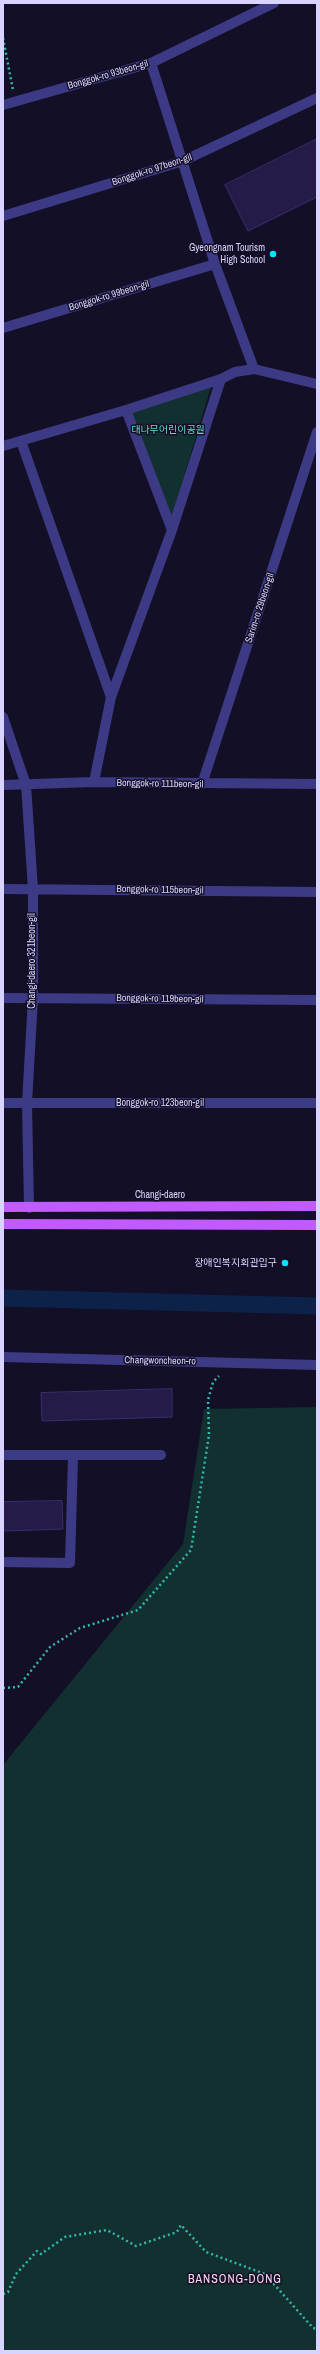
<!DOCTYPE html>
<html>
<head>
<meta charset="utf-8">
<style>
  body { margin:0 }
  #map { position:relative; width:320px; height:2354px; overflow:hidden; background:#130f26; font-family:"Archivo Narrow",sans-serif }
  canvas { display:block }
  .frame { position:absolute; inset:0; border:4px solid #d9d4ff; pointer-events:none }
</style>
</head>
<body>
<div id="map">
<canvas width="320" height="2354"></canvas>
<div class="frame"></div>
</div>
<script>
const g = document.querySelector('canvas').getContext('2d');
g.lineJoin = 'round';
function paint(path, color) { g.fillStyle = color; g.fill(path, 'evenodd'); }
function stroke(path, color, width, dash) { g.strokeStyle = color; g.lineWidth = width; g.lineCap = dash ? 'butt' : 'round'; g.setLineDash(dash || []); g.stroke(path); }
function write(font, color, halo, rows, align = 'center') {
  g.font = font + ' "Archivo Narrow","Noto Sans KR",sans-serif'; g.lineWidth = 3; g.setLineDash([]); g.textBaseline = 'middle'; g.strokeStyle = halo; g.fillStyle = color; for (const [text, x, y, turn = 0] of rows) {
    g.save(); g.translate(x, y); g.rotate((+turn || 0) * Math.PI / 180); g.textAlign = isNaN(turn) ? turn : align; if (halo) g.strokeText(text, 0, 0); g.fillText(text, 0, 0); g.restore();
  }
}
paint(new Path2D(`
  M211,387L172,516L130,412Z
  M317,1407V2351H3V1765L183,1544L204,1409Z`), '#12302f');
stroke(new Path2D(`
  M3,1298L317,1306`), '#0c2248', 17);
const building = new Path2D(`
  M317,139V197L248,231L225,185Z
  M172,1389V1417L42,1421L41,1393Z
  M62,1501L63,1529L3,1531V1502Z`);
paint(building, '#241b47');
stroke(building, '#3b2d73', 1);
stroke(new Path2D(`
  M3,38L13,90
  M3,1688L18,1687L50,1647L80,1628L138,1610L191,1550L209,1435L208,1400L213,1382L219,1376
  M3,2294L8,2292L16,2274L37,2251L41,2254L65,2237L107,2230L136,2246L177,2232L181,2225L206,2252L265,2274L313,2328L317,2329`), '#2fb8b0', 2.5, [2, 3]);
stroke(new Path2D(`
  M151,63L215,264L254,369
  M3,105L151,63L274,3
  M3,216L183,161L317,98
  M3,328L215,264
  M126,410L172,530
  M21,441L111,697
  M3,446L126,410L221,379L235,372L254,369L317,384
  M3,717L26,785L33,889V998L27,1103L29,1208
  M94,782L111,697L172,530L221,379
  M202,784L317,432
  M3,785L94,782L317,784
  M3,889L317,892
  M3,998L317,1000
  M3,1103H317
  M3,1357L317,1365
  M3,1455H161
  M3,1562L70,1563L73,1457`), '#3d3a85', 10);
stroke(new Path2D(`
  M3,1207L317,1206
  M3,1224L317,1225`), '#c25bff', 10);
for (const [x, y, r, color] of [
  [273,254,4,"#00e5ff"],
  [285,1263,4,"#00e5ff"]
]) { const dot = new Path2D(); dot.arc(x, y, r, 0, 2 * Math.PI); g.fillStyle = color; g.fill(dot); stroke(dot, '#130f26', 1.5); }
write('10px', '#d9d4ff', '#130f26', [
  ["Bonggok-ro 93beon-gil",108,75,-16],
  ["Bonggok-ro 97beon-gil",152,170,-18],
  ["Bonggok-ro 99beon-gil",109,296,-17],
  ["Sarim-ro 29beon-gil",260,608,-72],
  ["Bonggok-ro 111beon-gil",160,784,1],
  ["Bonggok-ro 115beon-gil",160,890,1],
  ["Changi-daero 321beon-gil",32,961,-90],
  ["Bonggok-ro 119beon-gil",160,999,1],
  ["Bonggok-ro 123beon-gil",160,1103],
  ["Changi-daero",160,1195],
  ["Changwoncheon-ro",160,1361,1]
]);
write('10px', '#d9d4ff', '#130f26', [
  ["Gyeongnam Tourism",265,248],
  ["High School",265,260],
  ["장애인복지회관입구",277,1263]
], 'right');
write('10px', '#5fe0c0', '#130f26', [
  ["대나무어린이공원",168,430]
]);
g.letterSpacing = '1px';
write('12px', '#ffd6f0', '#130f26', [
  ["BANSONG-DONG",235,2280]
]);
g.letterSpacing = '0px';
</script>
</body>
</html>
